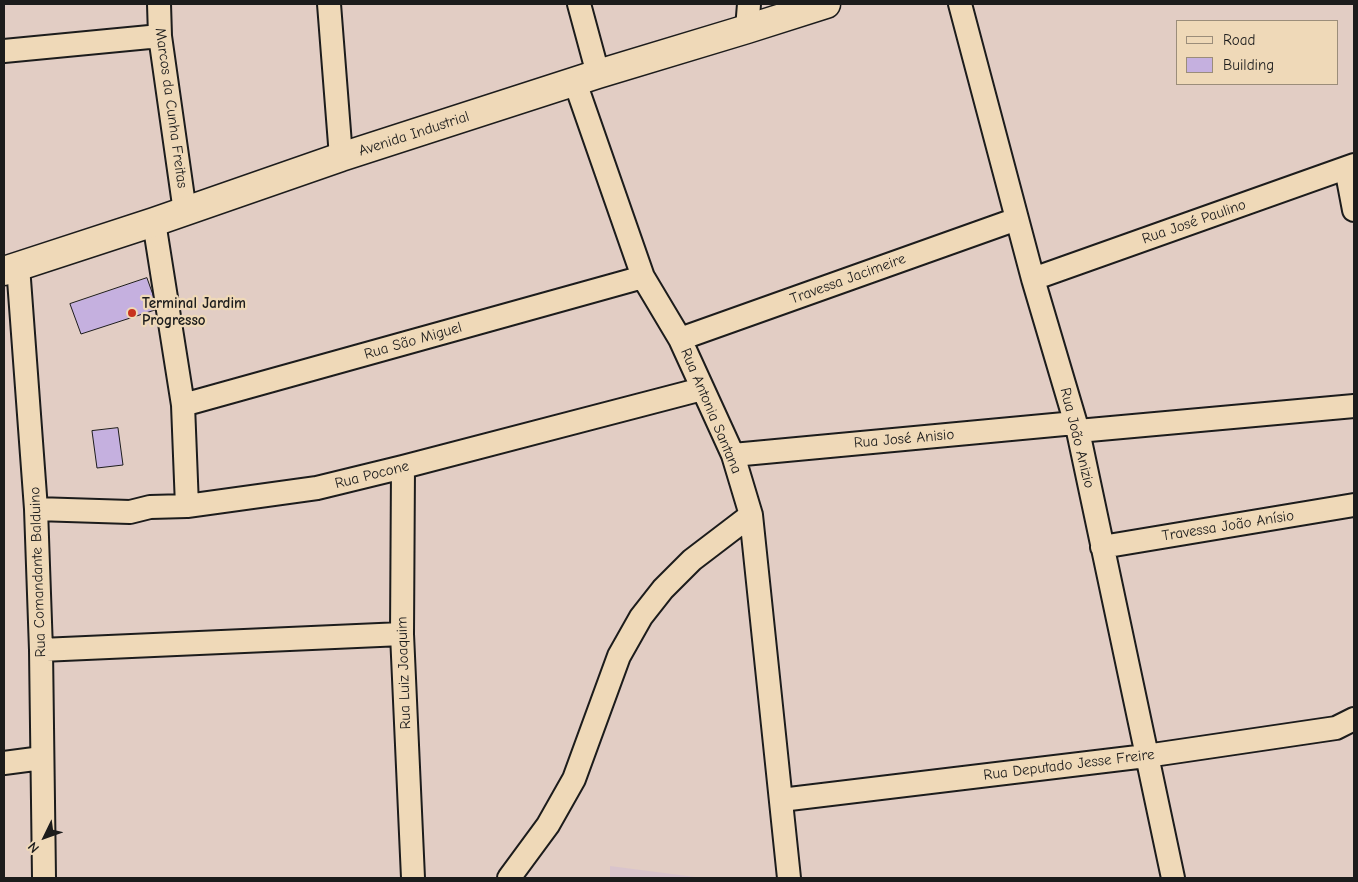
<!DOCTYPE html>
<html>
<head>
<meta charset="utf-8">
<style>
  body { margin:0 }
  #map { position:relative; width:1358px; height:882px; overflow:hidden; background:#e2cdc4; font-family:"Comic Neue",sans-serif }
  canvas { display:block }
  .frame { position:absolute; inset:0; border:5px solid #1c1c1c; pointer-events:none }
  .legend { position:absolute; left:1176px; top:20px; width:162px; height:65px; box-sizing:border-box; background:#efd9b8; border:1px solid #9b8d7a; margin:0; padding:6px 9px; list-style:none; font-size:15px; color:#1c1c1c }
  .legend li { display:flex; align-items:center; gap:10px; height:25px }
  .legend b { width:25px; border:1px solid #9b8d7a }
  .north { position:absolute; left:20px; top:812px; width:50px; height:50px; -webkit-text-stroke:4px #efd9b8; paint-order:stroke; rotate:228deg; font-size:14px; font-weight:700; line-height:20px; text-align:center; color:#1c1c1c }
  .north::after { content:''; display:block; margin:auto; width:18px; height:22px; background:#1c1c1c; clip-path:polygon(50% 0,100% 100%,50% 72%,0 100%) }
</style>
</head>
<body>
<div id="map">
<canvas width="1358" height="882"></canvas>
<div class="frame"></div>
<ul class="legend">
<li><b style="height:6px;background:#efd9b8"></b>Road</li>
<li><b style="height:14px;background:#c5b0df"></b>Building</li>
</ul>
<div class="north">N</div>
</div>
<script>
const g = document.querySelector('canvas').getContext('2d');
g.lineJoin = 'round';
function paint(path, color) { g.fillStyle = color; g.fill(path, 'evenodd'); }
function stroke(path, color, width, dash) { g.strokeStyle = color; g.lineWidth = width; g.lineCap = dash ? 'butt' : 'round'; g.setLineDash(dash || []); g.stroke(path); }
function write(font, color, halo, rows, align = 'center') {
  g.font = font + ' "Comic Neue",sans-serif'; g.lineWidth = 4.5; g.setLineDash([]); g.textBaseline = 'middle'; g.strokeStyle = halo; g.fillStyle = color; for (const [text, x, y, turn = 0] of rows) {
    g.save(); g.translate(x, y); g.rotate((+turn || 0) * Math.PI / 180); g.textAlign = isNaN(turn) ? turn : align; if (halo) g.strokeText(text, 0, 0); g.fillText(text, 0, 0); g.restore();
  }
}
paint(new Path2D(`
  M610,866L703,878H610Z`), '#d9c4cc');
const building = new Path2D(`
  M147,278L158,309L81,334L70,304Z
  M118,428L123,465L97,468L92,431Z`);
paint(building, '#c5b0df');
stroke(building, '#1c1c1c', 1);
const minor = new Path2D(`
  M159,4L160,36L185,212
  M329,4L341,157
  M579,4L598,74
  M960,4L1033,279L1078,431L1173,878
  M747,29L749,4
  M4,51L160,36
  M575,82L643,277L680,339L733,455L751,515L789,878
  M1346,168L1354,210
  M154,222L183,405L187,506
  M18,266L36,509L41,650L44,878
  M1033,279L1354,165
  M680,339L1017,219
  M183,405L643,277
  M1078,431L1354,406
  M733,455L1075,423
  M403,467L402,634L413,878
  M36,509L130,512L150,507L187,506L317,488L403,467L702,389
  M1102,547L1354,505
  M41,650L402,634
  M4,763L42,758
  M781,800L1146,756L1336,728L1354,719
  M509,878L548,825L574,779L619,656L641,617L663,589L692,560L751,515`);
const tertiary = new Path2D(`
  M4,271L154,222L341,157L598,74L747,29L826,4`);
stroke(minor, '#1c1c1c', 26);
stroke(tertiary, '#1c1c1c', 31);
stroke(minor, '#efd9b8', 22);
stroke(tertiary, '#efd9b8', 28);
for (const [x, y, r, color] of [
  [132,313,5,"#c8321e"]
]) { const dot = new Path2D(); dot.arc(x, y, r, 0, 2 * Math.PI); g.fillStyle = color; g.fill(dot); stroke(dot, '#efd9b8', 2); }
write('15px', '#1c1c1c', '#efd9b8', [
  ["Marcos da Cunha Freitas",171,108,82],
  ["Avenida Industrial",414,134,-18],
  ["Rua José Paulino",1194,222,-19],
  ["Travessa Jacimeire",848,279,-20],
  ["Rua São Miguel",413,341,-16],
  ["Rua Antonia Santana",711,411,67],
  ["Rua João Anizio",1077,438,76],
  ["Rua José Anisio",904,439,-5],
  ["Rua Pocone",372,475,-14],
  ["Travessa João Anísio",1228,526,-9],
  ["Rua Comandante Balduino",38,572,-92],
  ["Rua Luiz Joaquim",404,673,-92],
  ["Rua Deputado Jesse Freire",1069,765,-7]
]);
write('bold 15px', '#1c1c1c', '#efd9b8', [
  ["Terminal Jardim",142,304],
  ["Progresso",142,321]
], 'left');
</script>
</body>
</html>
